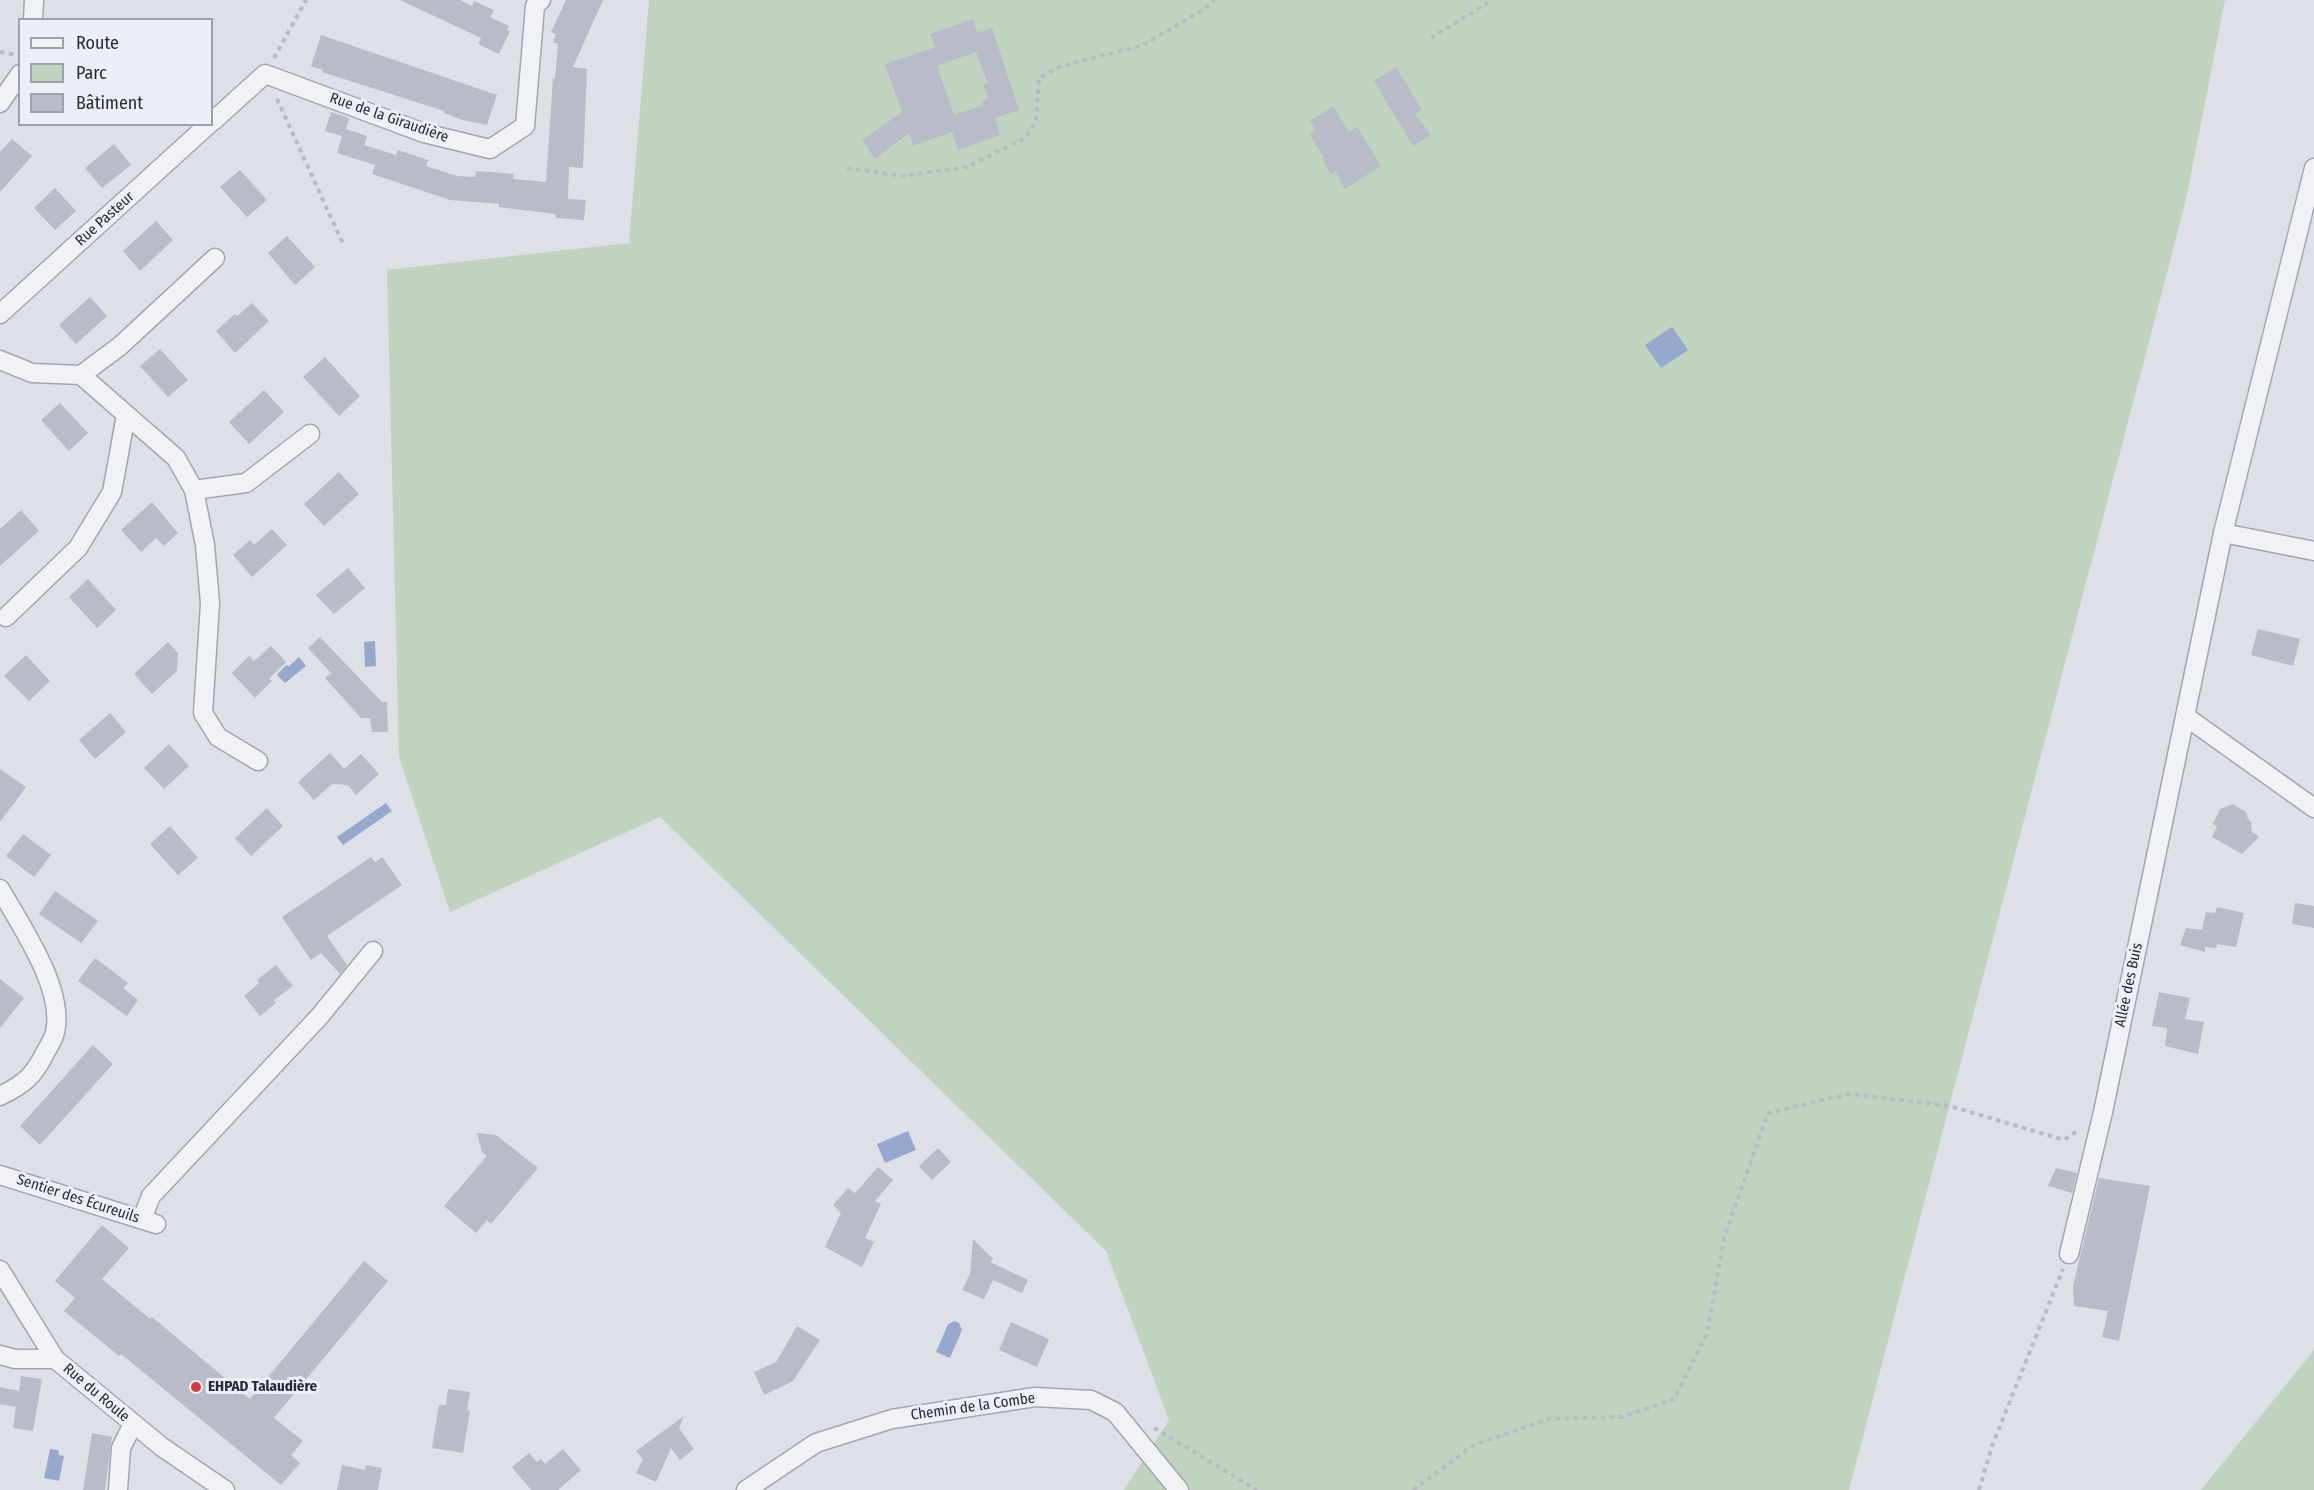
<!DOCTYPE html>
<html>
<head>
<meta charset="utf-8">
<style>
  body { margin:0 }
  #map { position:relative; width:2314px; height:1490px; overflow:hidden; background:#dee0e8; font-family:"Fira Sans Condensed",sans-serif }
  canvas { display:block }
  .legend { position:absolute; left:18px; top:18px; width:195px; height:108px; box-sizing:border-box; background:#edeff6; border:2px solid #9da1ad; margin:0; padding:8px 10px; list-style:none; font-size:18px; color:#262c40 }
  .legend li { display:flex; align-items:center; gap:12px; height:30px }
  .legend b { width:30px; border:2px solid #9da1ad }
</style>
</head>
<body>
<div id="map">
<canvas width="2314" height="1490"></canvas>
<ul class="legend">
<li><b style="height:8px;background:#f1f2f6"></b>Route</li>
<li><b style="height:16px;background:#c0d3be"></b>Parc</li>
<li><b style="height:16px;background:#b8bbc8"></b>Bâtiment</li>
</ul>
</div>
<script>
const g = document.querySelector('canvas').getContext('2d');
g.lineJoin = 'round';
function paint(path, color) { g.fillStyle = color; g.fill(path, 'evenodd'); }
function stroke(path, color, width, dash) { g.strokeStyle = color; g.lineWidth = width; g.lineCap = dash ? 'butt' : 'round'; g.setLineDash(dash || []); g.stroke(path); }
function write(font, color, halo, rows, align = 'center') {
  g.font = font + ' "Fira Sans Condensed",sans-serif'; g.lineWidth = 6; g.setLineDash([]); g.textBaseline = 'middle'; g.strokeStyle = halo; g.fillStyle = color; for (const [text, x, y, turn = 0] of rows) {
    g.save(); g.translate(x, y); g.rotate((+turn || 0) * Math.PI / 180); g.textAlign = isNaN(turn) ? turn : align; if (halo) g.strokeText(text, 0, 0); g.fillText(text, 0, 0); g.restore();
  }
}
paint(new Path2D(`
  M649,0H2225L2186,200L1849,1490H1124L1169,1420L1106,1251L660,817L450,912L399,757L387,270L629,243Z
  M2314,1350V1490H2201Z`), '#c0d3be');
paint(new Path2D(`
  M1672,327L1688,350L1661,368L1645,345Z
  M375,641L376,666L365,667L364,642Z
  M299,657L306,666L285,683L277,675L286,665L289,666Z
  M386,803L392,811L343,845L337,837Z
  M908,1131L916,1150L885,1163L877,1144Z
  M955,1321L959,1323L962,1330L950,1358L936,1352L948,1324Z
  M50,1449L58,1450L59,1455L64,1456L59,1481L44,1478Z`), '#96a8cb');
paint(new Path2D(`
  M400,0H460L472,6L474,1L494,10L490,17L509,26L507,30L510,31L499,54L478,44L481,38Z
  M566,0H603L573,67L587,69L583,168L569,167L568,199L586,200L584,220L556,218L555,214L499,207V204L450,200L372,174L375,165L337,153L342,136L325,131L331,112L349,118L346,129L367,136L364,145L396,155L398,150L428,160L426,166L457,176L475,177L476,171L491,172L514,174L513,179L546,182L553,78L555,79L558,44L553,42L556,34L551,32Z
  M973,19L977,33L992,28L1019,110L995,118L1000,135L958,150L952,132L913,146L909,133L875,159L862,140L902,112L885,64L936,47L930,34ZM976,52L988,83L983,85L988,98L982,101L983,105L954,115L937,66Z
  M321,35L497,95L487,125L463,120L444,113V111L322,72L323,70L311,66Z
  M1396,67L1422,110L1415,114L1431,135L1413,146L1374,81Z
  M1333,106L1349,132L1357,127L1381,166L1345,189L1335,171L1331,175L1322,159L1324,158L1310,134L1315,130L1310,121Z
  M12,139L32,156L0,192V152Z
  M114,144L131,165L102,188L85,168Z
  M240,170L267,200L247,217L220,187Z
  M55,188L76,211L55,230L34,208Z
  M156,221L173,240L140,271L123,251Z
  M287,236L315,267L295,285L268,253Z
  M90,297L107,316L76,344L59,325Z
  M252,303L269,321L235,353L216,331L235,314L237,316Z
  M160,349L188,380L168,397L140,366Z
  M325,357L360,396L339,416L303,377Z
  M264,390L284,412L249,444L229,422Z
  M60,403L88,433L69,451L41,420Z
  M339,472L359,494L324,526L304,504Z
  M152,502L178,533L164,546L156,538L141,552L121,530Z
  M21,510L39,531L0,566V529Z
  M272,529L287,545L252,577L233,555L250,540L254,545Z
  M348,568L365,588L334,614L316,595Z
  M88,579L116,610L97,628L69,597Z
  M2258,629L2300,639L2293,666L2251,655Z
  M320,637L382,702H387L388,732H372L370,718H361L325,678L331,673L308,648Z
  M168,642L178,653L177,671L152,694L134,674Z
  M271,646L286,662L269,679L272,681L255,698L232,673L249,656L254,661Z
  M26,655L50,681L29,701L4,676Z
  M110,713L126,732L95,759L79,740Z
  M169,744L189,766L164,789L144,768Z
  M330,753L344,769L361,754L379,774L356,795L348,785L332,784L314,800L298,782Z
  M0,769L26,787L0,822Z
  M2233,804L2246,812L2248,819L2251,822L2252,832L2259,837L2242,854L2212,837L2217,826L2213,824L2220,809Z
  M267,808L283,826L251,856L235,838Z
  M170,826L198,858L178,875L150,844Z
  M23,834L51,855L34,877L6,856Z
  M371,857L375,862L382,857L402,885L327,936L347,965L340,974L321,953L311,960L282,917Z
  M55,891L98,921L81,943L39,914Z
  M2295,903L2314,906V928L2292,924Z
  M2217,907L2244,913L2236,947L2217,944L2216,948L2205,947V952L2180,945L2186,928L2202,930L2206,912L2215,913Z
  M95,958L128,983L123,988L138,1000L127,1016L78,981Z
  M276,965L293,986L274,1000L276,1003L260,1016L244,996L259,983L257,980Z
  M0,979L24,998L0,1028Z
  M2159,992L2190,998L2185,1019L2204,1022L2198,1054L2165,1046L2167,1028L2152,1026Z
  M93,1045L113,1064L40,1145L20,1126Z
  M477,1133L496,1135L538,1168L491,1224L487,1220L476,1233L444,1206L487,1156L482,1152Z
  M938,1148L951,1162L932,1180L919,1166Z
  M878,1167L893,1180L875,1201L881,1204L865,1238L874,1242L862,1267L825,1247L841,1213L833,1205L848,1188L855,1193Z
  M2056,1168L2077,1173L2072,1193L2048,1186Z
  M2099,1178L2150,1186L2119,1341L2102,1337L2108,1311L2074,1306L2073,1286Z
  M102,1225L129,1248L102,1279L150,1319L152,1317L250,1399L364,1261L388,1281L274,1418L303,1441L291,1455L300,1463L281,1485L121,1354L119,1356L64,1311L75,1298L55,1281Z
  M973,1239L993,1259L990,1262L1028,1280L1022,1293L993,1280L984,1299L962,1290L970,1274Z
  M1011,1322L1049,1339L1037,1367L999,1350Z
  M797,1326L820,1340L793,1381L764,1395L754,1372L776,1362Z
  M21,1376L42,1379L33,1431L13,1428L16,1407L0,1404V1387L19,1391Z
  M448,1389L470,1392L467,1409L470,1411L463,1453L432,1448L439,1405H446Z
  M684,1416L679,1428L694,1449L680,1460L671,1448L656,1482L636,1473L643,1459L636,1451Z
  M92,1433L112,1437L105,1490H83Z
  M563,1449L581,1470L558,1490H531L512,1467L529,1453L537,1462L541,1459L545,1464Z
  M342,1465L365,1470L366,1465L382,1468L378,1490H337Z`), '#b8bbc8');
const minor = new Path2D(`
  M33,20L34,0
  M0,103L20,74
  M212,122L265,74L424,133L490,149L525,126L535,6L541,0
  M0,314L209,124
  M0,360L32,373L81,375L176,458L194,490L205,545L210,603L203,713L218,737L258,761
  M81,375L120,346L215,258
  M194,490L246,483L310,434
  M2223,533L2314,551
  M6,617L78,548L112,492L126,415
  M2185,716L2314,808
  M0,889C21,926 65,989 55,1032C54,1039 48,1047 45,1053C34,1076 23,1085 0,1096
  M0,1175L156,1224
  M142,1219L151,1196L319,1017L373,951
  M2069,1254L2103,1112L2223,533L2314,168
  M0,1270L55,1359L162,1447L225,1490
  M0,1355L15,1359H55
  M118,1490L121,1448L133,1424
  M746,1490L816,1443L892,1419L1035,1397L1091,1400L1115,1412L1179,1490`);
stroke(minor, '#a3a6b2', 21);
stroke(new Path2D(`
  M1431,38L1492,0
  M0,52L17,55
  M274,58L306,0
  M277,99L344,246
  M847,168L903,176L967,167L1025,138L1036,122L1039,78L1059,67L1143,45L1201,11L1214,0
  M1154,1428L1257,1490
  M1413,1490L1474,1445L1548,1419L1622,1417L1674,1399L1707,1333L1724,1238L1768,1113L1849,1094L1950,1106L2064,1140L2079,1130
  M1979,1490L1992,1446L2063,1269`), '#b8bbc3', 4, [4.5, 4.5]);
stroke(minor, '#f1f2f6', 18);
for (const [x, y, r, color] of [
  [196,1387,6,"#d63a3a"]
]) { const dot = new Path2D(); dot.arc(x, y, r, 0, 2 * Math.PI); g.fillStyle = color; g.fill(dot); stroke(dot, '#edeff6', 2); }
write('15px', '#262c40', '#edeff6', [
  ["Rue de la Giraudière",389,118,19],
  ["Rue Pasteur",105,219,-42],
  ["Allée des Buis",2129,985,-78],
  ["Sentier des Écureuils",78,1199,18],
  ["Rue du Roule",96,1393,40],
  ["Chemin de la Combe",973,1407,-8]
]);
write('bold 15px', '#262c40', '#edeff6', [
  ["EHPAD Talaudière",208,1387]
], 'left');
</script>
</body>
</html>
